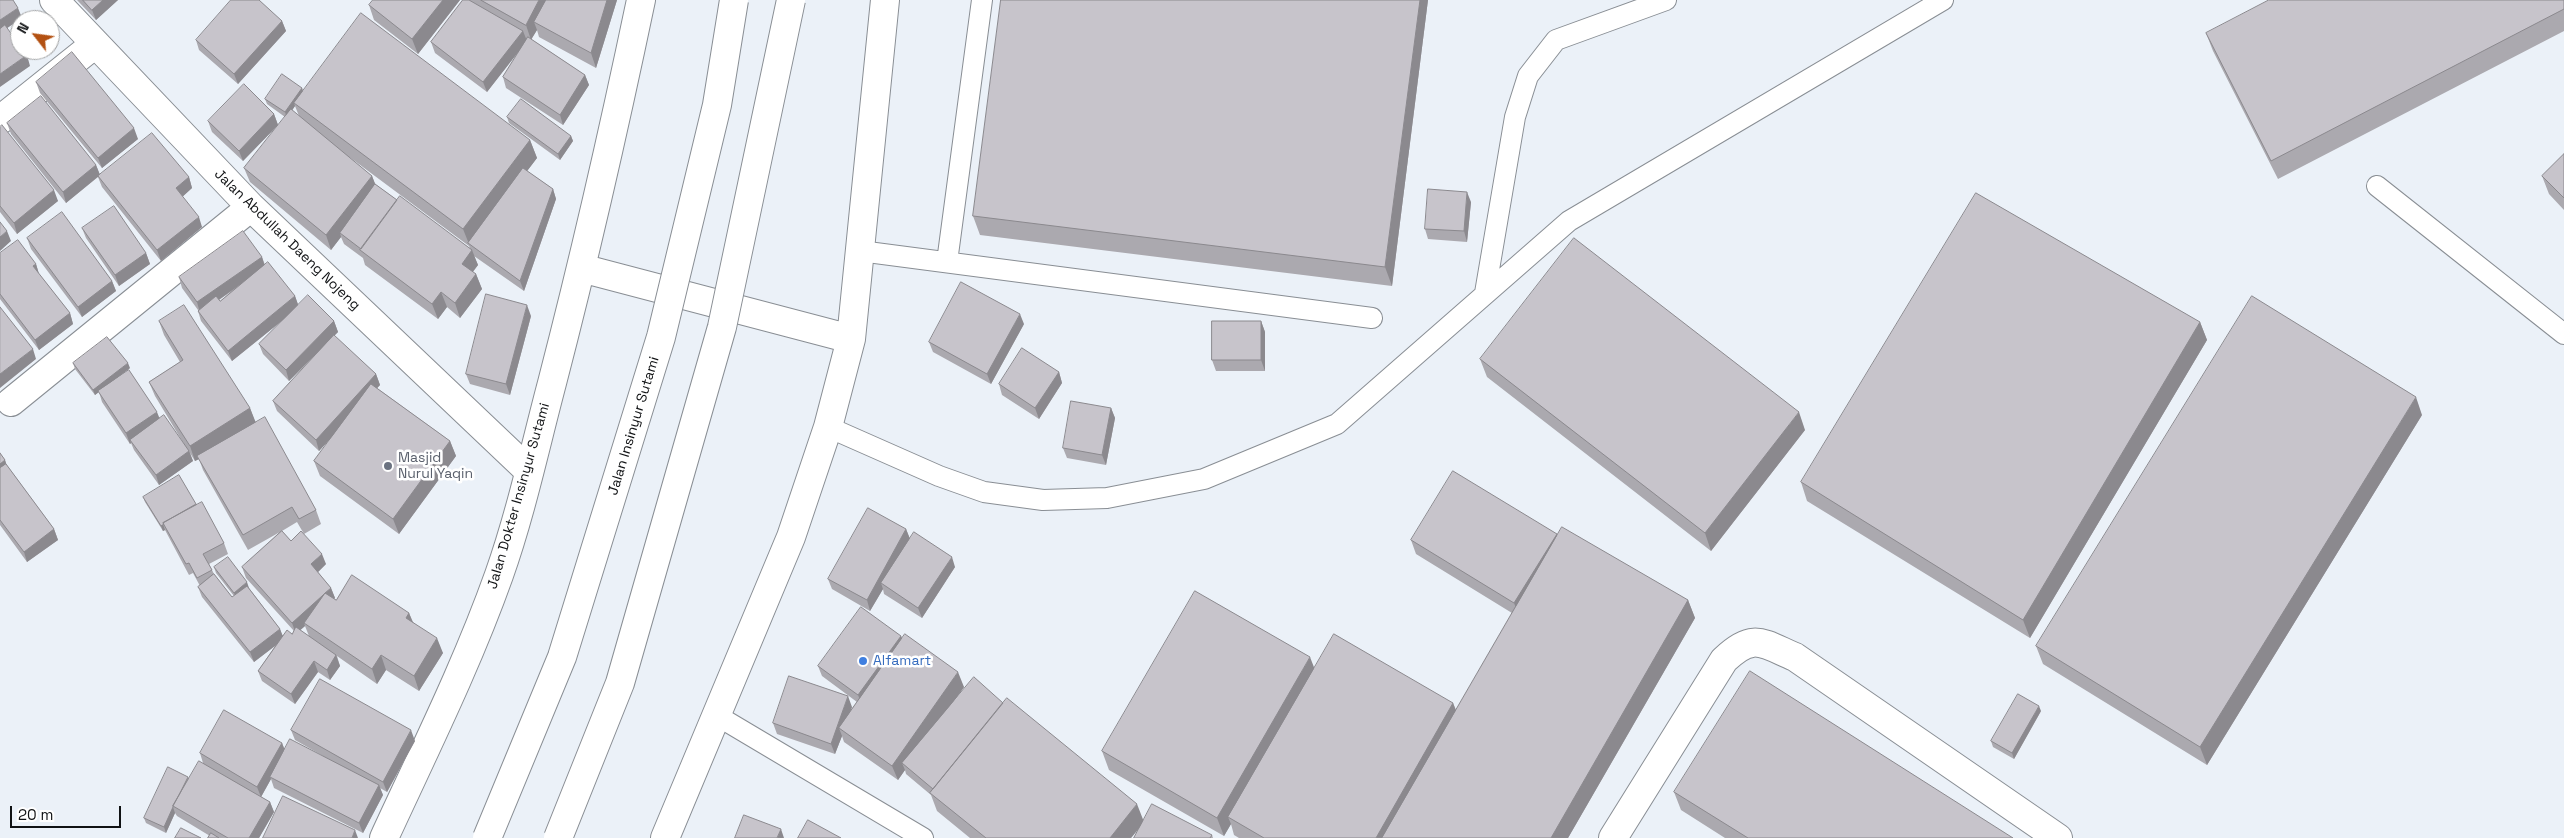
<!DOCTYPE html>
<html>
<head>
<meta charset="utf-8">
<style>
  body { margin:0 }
  #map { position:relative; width:2564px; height:838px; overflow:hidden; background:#ebf1f8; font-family:"Space Grotesk",sans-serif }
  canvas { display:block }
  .north { position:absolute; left:10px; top:10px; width:50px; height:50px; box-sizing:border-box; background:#fff; border:1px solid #9fa0a1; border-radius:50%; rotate:300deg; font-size:14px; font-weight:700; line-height:20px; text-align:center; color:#101214 }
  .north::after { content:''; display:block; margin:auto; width:18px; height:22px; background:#b35112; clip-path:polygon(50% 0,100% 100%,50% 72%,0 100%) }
  .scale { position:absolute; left:10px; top:806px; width:111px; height:22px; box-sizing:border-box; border:2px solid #101214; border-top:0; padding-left:6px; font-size:15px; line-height:18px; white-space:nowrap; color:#101214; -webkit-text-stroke:4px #fff; paint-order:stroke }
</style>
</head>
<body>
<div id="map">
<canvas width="2564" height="838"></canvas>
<div class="north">N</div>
<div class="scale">20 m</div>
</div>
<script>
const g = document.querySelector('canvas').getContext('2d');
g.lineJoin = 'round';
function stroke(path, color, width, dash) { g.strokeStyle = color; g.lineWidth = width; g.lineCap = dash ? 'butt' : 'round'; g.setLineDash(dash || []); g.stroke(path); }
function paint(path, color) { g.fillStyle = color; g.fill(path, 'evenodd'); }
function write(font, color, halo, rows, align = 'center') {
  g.font = font + ' "Space Grotesk",sans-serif'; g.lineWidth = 5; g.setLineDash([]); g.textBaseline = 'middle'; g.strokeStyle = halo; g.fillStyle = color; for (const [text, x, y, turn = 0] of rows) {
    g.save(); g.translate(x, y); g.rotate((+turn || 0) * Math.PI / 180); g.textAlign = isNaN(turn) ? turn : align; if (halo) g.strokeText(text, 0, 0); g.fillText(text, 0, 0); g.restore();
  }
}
const service = new Path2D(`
  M2377,186L2564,334
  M860,251L1372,318
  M947,262L982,0
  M1485,293L1515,117L1528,76L1556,40L1666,0
  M828,427L939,476L984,492L1043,500L1107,498L1204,479L1337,424L1569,221L1943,0
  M716,715L923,838`);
const minor = new Path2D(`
  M54,0L251,207L529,471
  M0,120L95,44
  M11,402L251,207
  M1613,838L1724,660C1753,632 1762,643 1795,657L2058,838`);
const tertiary = new Path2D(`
  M581,268L851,339
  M384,838C424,751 467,665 499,575C521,513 535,447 552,383C585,256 614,129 641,0
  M665,838L791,537L828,427L851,339L885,0`);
stroke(service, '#898e94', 22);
stroke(minor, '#898e94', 30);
stroke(tertiary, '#898e94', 30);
stroke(service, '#fff', 20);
stroke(minor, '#fff', 28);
stroke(tertiary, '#fff', 28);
const motorwayBridge = new Path2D(`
  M487,838L562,657L661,337L717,105L734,0
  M558,838L620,683L722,327L791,0`);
stroke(motorwayBridge, '#898e94', 30, []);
stroke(motorwayBridge, '#fff', 28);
paint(new Path2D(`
  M77,0H118L96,20Z
  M460,0L418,54L374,20L369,5Z
  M463,0H617L596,68L539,37L537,30L531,39L585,75L589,85L563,125L506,88L503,77L520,49L487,92L435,53L431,42Z
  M1001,0H1428L1392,286L980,235L973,216Z
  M2564,0V31L2278,179L2213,51L2206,33Z
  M282,21L286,31L238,84L199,50L196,40Z
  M36,82L138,139L102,168L40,93Z
  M302,88L303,91L530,140L537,158L527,171L553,189L556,199L524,291L474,256L478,265L473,272L476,274L482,289L460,318L447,307L438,319L365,265L363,258L344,244L341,237L331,250L250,182L244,168L285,117L267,104L265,99ZM295,106L299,116L292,110ZM348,156L469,246L470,248L397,200L375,184L372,176Z
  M274,114L278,125L243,161L212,132L208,121Z
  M507,117L571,136L573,141L560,160L509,123Z
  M7,123L96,165L100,175L189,177L192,188L182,197L202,227L161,261L102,187L98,177L66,203L11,134Z
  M0,127L58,201L17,234L0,212Z
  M2564,154V210L2549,194L2542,176Z
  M1471,202L1467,242L1428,239L1425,229Z
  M82,228L146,253L150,264L119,286L86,238Z
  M27,238L112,281L116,291L82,317L31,249Z
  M0,253L36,264L39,274L70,313L73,324L39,350L0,299Z
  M262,257L265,265L295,296L298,305L334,321L338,332L334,336L376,374L380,385L377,388L450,441L456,456L399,534L320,476L314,461L332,437L319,451L277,411L273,401L316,354L289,381L263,354L259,344L283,320L232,361L201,321L198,311V310L182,288L179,277ZM232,291L220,301L219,300Z
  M531,316L510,395L470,384L466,374Z
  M159,321L250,408L255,422L316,510L321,524L304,534L297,522L282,531L291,541L326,564L318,572L331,588L335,598L334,599L336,600L409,613L413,622L443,653L419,691L386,670L377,684L337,656L340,666L330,680L318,672L295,704L262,681L258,671L275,646L254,662L202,597L198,587L200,586L193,573L189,575L165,530L163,531L145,502L143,497L197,505L224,543L228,554L209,564L214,574L232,597L234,596L216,573L214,567L249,588L280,629L282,635L292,634L294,631L246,578L242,567L280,532L248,550L203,470L199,459L195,461L190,453L193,461L159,485L134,450L131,443L130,444L102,402L99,392L95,395L75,369L73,363L130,368L110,383L160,418L184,444L155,396L149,382L180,362L164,335ZM305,626L309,636L300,630Z
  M1261,321L1265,332V371H1216L1212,360Z
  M2200,322L2207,340L2030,638L1807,501L1801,482Z
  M1024,324L991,384L933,352L929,342Z
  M1480,359L1805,430L1711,551L1487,377Z
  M1059,372L1062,383L1039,419L1002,395L999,384Z
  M1111,408L1115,418L1106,465L1067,458L1063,448Z
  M2422,415L2207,765L2043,664L2036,646Z
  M0,453L5,460L6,464L54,529L58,540L27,562L0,525Z
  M906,529L910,539L955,567L922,618L884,594L883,589L870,611L832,589L828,579Z
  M1557,535L1688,600L1695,618L1568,838H1239L1234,835L1231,824L1224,836L1109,770L1102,751L1314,668L1453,703L1456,710L1512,613L1416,554L1411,540Z
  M901,636L902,638L964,687L950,707L1003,703L1143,820L1212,835L1213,838H1134L1140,827L1131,838H970L937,811L931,795L906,774L905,770L898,780L844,742L842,736L835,754L777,734L773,723L852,707L850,711L857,702L822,676L818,666Z
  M2041,711L2014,759L1993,747L1991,741Z
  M291,730L415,741L387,792L380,788L383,795L363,833L274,788L271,779L261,797L270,802L274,812L259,838H208L210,836L177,816L175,813L166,833L146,823L144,818L188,777L189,779L203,763L200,753L282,743L285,750L323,756L295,740Z
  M1674,792L2013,838H1725L1681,810Z`), '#aba9af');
paint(new Path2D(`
  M103,0H118L96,20L92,10Z
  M443,0H460L418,54L412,39Z
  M539,0H553L534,22L537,30L531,40L526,25Z
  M607,0H617L596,68L591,53Z
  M1420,0H1428L1392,286L1385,267Z
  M18,8L22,18L0,33V20Z
  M282,21L286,31L238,84L234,74Z
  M523,31L527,41L487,92L483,82Z
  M27,55L30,66L0,87V74Z
  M585,75L589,85L563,125L560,115Z
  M302,88L304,94L294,103L295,106L287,118L285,112Z
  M274,114L278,125L243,161L239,151Z
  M134,128L138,139L102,168L98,158Z
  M571,136L573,141L560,160L558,154Z
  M530,140L537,158L471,245L469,244L463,229Z
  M96,165L100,175L66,203L63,192Z
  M372,176L378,191L340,233L341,237L331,250L326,235Z
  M189,177L192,188L180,199L176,188Z
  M553,189L556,199L524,291L520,281Z
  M54,190L58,201L17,234L14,223Z
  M1467,192L1471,202L1467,242L1464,231Z
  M199,217L202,227L161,261L157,250Z
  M7,231L11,241L0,251V237Z
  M472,250L478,265L467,279L462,264Z
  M146,253L150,264L119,286L115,275Z
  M262,257L265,267L200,313L197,302Z
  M36,264L39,274L33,266Z
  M476,274L482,289L460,318L455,303Z
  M112,281L116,291L82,317L78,307Z
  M441,292L447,307L438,319L432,304Z
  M295,296L299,307L232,361L228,351Z
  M527,305L531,316L510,395L506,384Z
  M70,313L73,324L39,350L35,340Z
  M1020,314L1024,324L991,384L987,374Z
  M334,321L338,332L289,381L286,370Z
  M1261,321L1265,332V371L1261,360Z
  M2200,322L2207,340L2030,638L2023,620Z
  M33,349L36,359L0,388V374Z
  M128,363L130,368L95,395L93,390Z
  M1059,372L1062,383L1039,419L1035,408Z
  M376,374L380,385L319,451L316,440Z
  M2416,397L2422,415L2207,765L2200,747Z
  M250,408L256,423L197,456L199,459L195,461L190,446Z
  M1111,408L1115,418L1106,465L1102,455Z
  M157,412L161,422L130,440L131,443L130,444L126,433Z
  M1799,412L1805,430L1711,551L1705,533Z
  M450,441L456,456L399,534L393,519Z
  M189,451L193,461L159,485L156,475Z
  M5,460L7,466L0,471V464Z
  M163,524L165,530L163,531L161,526Z
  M54,529L58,540L27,562L24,552Z
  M906,529L910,539L881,583L883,589L870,611L867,600Z
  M1557,534L1562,549L1520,618L1514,603Z
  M322,554L326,564L315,575L311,564Z
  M952,557L955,567L922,618L918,608Z
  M247,582L249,588L236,598L234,593Z
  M331,588L335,598L306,624L304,623L305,626L296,634L292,623Z
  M1688,600L1695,618L1568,838H1551Z
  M409,613L415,628L406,618Z
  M280,629L284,639L254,662L250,652Z
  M901,636L905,646L862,705L858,695Z
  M437,638L443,653L419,691L414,676Z
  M336,655L340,666L330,680L327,670Z
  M381,655L386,670L377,684L372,669Z
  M1310,657L1317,675L1228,817L1231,824L1224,836L1217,818Z
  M314,661L318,672L295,704L291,694Z
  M958,672L964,687L907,767L902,763L905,770L898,780L892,766Z
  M848,696L852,707L843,731L839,728L842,736L835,754L831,744Z
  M1453,703L1460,721L1393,838H1376Z
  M2039,706L2041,711L2014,759L2012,753Z
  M411,730L415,741L387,792L383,782Z
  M282,743L286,754L270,777L271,779L261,797L257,787Z
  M379,785L383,795L363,833L359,823Z
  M270,802L274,812L259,838H249Z
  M1137,804L1144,822L1131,838H1110Z
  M173,807L175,813L166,833L164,827Z
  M781,829L784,838H777Z
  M355,830L358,838H352Z`), '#8b898e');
const building = new Path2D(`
  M0,0H13L18,8L0,20Z
  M83,0H103L92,10Z
  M231,0H259L282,21L234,74L196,40Z
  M373,0H443L412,39L369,5Z
  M463,0H469L523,31L483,82L431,42Z
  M481,0H539L526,25Z
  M546,0H607L591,53L534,22Z
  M1001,0H1420L1385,267L973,216Z
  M2269,0H2564V9L2271,161L2206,33Z
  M361,13L530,140L463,229L294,103Z
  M5,25L20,46V50H23L27,55L0,74V29Z
  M528,37L585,75L560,115L503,77Z
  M72,52L134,128L98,158L36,82Z
  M282,74L302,88L285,112L265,99Z
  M244,84L274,114L239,151L208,121Z
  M41,96L96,165L63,192L7,123Z
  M521,99L571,136L558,154L507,117Z
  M291,109L372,176L326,235L244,168Z
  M2,125L54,190L14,223L0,206V127Z
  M152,133L189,177L176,188L199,217L157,250L98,176Z
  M2564,154V198L2542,176Z
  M523,168L553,189L520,281L468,243Z
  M375,184L397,200L361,249L340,233Z
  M1428,189L1467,192L1464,231L1425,229Z
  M1976,193L2200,322L2023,620L1801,482Z
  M400,196L472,250L462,264L476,274L455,303L441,292L432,304L360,250Z
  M114,206L146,253L115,275L82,228Z
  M62,212L112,281L78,307L27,238Z
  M0,222L7,231L0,237Z
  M243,231L262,257L197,302L179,277Z
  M1574,238L1799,412L1705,533L1480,359Z
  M18,240L36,264L33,266L70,313L35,340L0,294V253Z
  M268,262L295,296L228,351L198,311L216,296L220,301Z
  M961,282L1020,314L987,374L929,342Z
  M486,294L527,305L506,384L466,374Z
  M308,295L334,321L286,370L259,344Z
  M2252,296L2416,397L2200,747L2036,646Z
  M184,305L250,408L190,446L149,382L183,360L159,321Z
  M0,307L33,349L0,374Z
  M1212,321H1261V360H1212Z
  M334,335L376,374L316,440L273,401Z
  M107,337L128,363L93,390L73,363Z
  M1022,348L1059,372L1035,408L999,384Z
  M129,370L157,412L126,433L98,391Z
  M371,384L450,441L393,519L314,461Z
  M1071,401L1111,408L1102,455L1063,448Z
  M164,415L189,451L156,475L130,440Z
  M265,417L316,510L299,519L292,507L243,535L197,456Z
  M0,453L5,460L0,464Z
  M6,464L54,529L24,552L0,520V468Z
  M1453,471L1557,534L1514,603L1411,540Z
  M179,475L196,504L163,523L164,524L161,526L143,497Z
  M202,502L224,543L203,554L212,570L197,578L189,563L186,564L163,523Z
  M868,508L906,529L867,600L828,579Z
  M1562,527L1688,600L1551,838H1382Z
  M282,531L291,541L301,531L322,554L311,564L331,588L325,593L322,596L292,623L242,567Z
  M914,532L952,557L918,608L881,583Z
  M228,557L247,582L234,593L214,567Z
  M214,574L232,597L247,586L280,629L250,652L198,587Z
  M352,575L409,613L406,618L437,638L414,676L381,655L372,669L304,623L325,593L336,600Z
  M1195,591L1310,657L1217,818L1102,751Z
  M861,607L901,636L858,695L818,666Z
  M296,627L336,655L327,670L314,661L291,694L258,671L287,630L292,634Z
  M905,634L958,672L892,766L839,728Z
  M1334,634L1453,703L1376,838H1264L1228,817Z
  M1750,671L2013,838H1748L1674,792Z
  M789,676L848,696L831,744L773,723Z
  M974,677L1003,703L933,789L902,763Z
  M320,679L411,730L383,782L291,730Z
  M2018,694L2039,706L2012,753L1991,741Z
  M1007,698L1137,804L1110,838H986L930,793Z
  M224,710L282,743L257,787L200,753Z
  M290,739L379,785L359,823L270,777Z
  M199,761L270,802L249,838H228L173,806Z
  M168,767L188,777L179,795L173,806V807L164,827L144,818Z
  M283,796L355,830L352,838H263Z
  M1152,804L1212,835L1210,838H1134Z
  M744,815L781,829L777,838H735Z
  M808,820L841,838H798Z
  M181,828L201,838H175Z
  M211,833L219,838H208Z`);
paint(building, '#c7c4cb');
stroke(building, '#8b898e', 1);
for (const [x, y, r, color] of [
  [388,466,5,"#6b7280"],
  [863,661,5,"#3f7fe0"]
]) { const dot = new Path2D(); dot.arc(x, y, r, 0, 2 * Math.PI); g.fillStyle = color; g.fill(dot); stroke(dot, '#fff', 2); }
write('14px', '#101214', '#fff', [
  ["Jalan Abdullah Daeng Nojeng",287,240,44],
  ["Jalan Insinyur Sutami",634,426,-73],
  ["Jalan Dokter Insinyur Sutami",519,496,-74]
]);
write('14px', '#5b616d', '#fff', [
  ["Masjid",398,458],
  ["Nurul Yaqin",398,474]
], 'left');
write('14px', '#366cbe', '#fff', [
  ["Alfamart",873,661]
], 'left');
</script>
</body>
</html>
